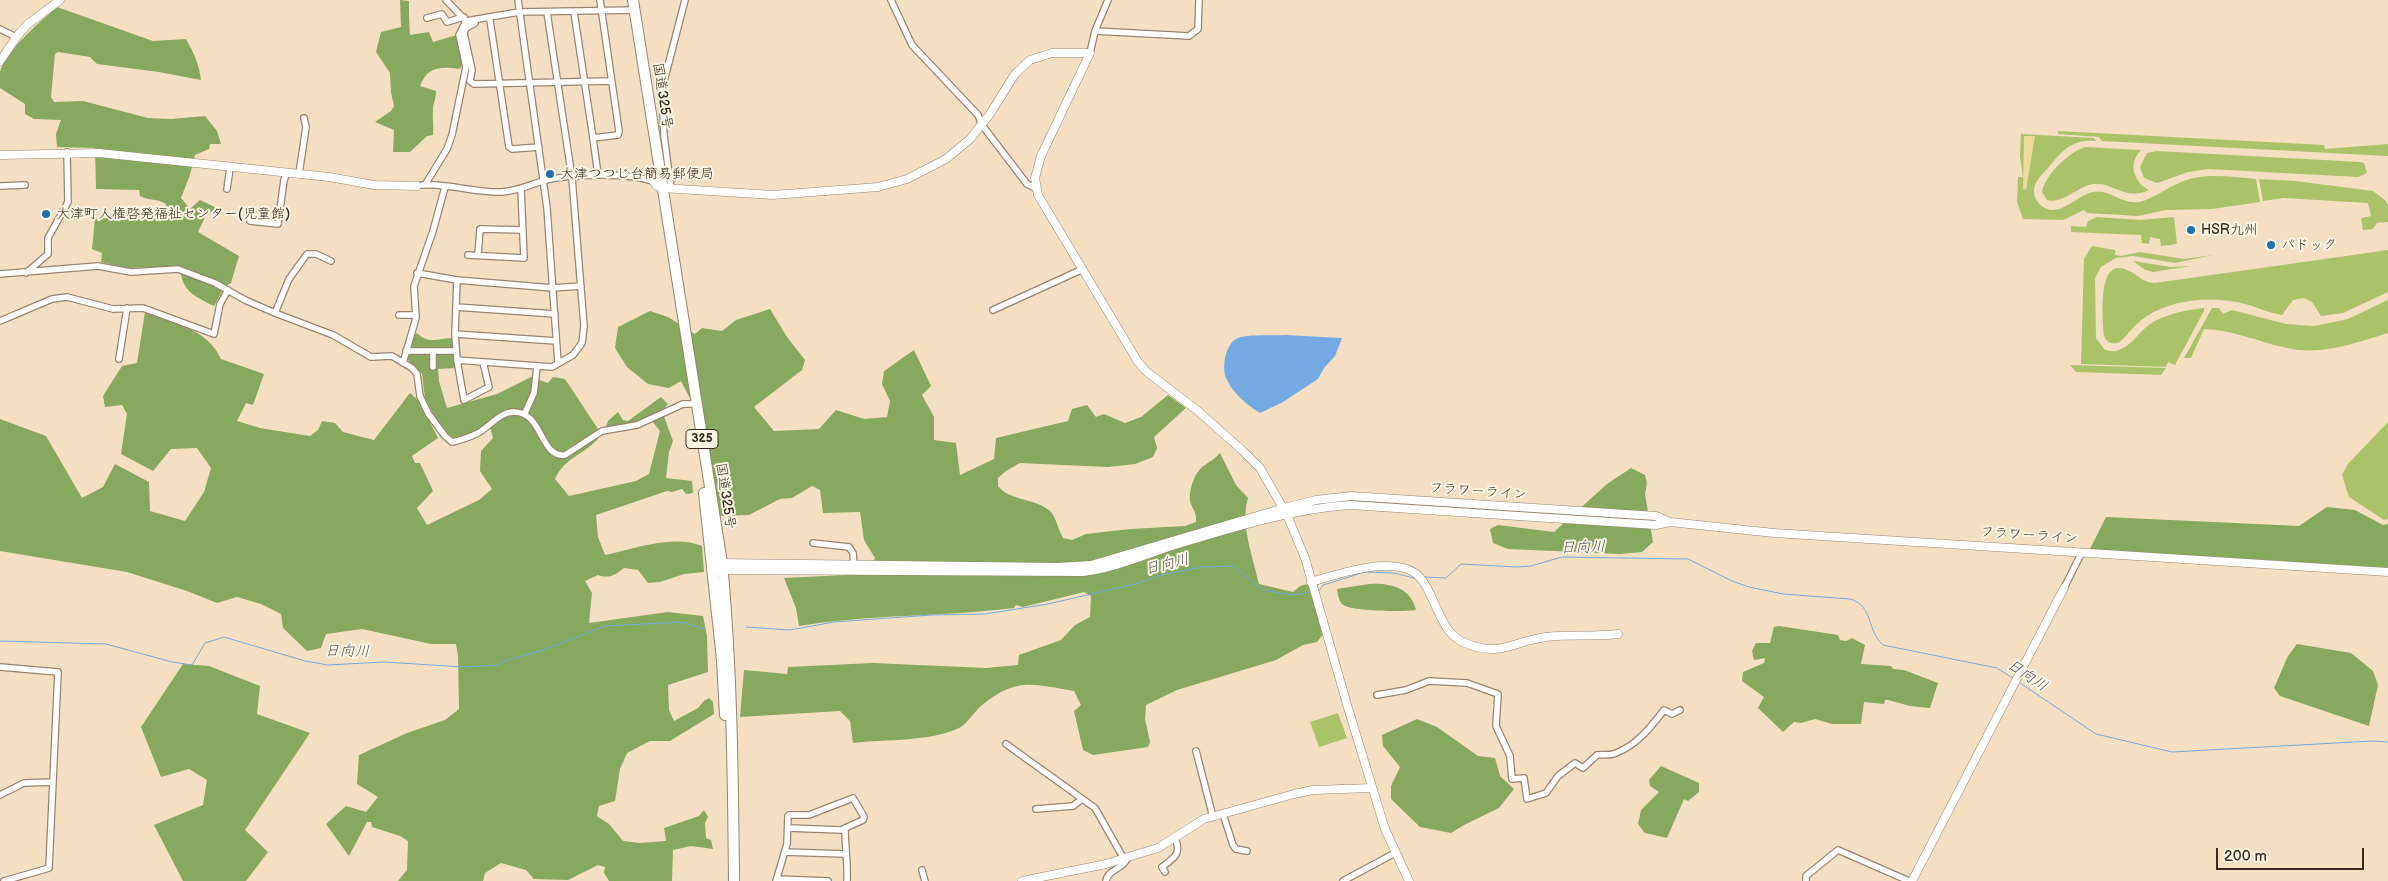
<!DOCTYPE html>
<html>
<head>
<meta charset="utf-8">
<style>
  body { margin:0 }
  #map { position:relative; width:2388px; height:881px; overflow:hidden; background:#f4dfc2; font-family:"Balsamiq Sans",sans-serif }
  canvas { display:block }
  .scale { position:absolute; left:2216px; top:848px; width:148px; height:22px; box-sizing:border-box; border:2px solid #3b2a1e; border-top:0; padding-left:6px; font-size:15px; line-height:18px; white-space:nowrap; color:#3b2a1e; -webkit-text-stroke:4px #fcf5e5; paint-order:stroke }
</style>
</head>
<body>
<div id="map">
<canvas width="2388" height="881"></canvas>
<div class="scale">200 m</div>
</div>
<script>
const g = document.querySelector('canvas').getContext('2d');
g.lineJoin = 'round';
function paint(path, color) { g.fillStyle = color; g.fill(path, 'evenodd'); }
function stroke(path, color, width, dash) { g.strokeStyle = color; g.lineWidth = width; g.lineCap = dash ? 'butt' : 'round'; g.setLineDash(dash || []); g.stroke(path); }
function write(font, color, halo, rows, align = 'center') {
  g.font = font + ' "Balsamiq Sans","Klee One",sans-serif'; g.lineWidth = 4; g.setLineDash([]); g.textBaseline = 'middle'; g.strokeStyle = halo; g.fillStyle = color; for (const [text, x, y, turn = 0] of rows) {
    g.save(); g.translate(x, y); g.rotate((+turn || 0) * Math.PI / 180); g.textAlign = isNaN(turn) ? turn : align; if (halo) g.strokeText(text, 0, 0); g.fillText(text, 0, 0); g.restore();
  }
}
paint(new Path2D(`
  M2058,131L2324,145L2325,149L2388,144V156L2102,141L2099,137L2058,134Z
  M2021,134L2094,138L2096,141C2072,139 2063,150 2049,167C2044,172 2038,178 2035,185C2031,196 2039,208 2051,210C2065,211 2079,195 2093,192C2110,188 2121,205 2140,202C2154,198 2167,188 2181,182C2204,172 2232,177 2256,179L2260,202L2212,209L2166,210L2138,216L2087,213L2084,210L2063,220L2023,219L2017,202L2018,177H2023L2020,156Z
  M2085,147L2141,150C2128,163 2133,182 2149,190C2122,203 2110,176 2086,186C2073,191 2061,204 2047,200L2042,192C2045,175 2069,152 2085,147Z
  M2157,151L2360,162L2364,163L2367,173L2358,177L2208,169L2188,172L2157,183L2144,178L2140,167L2147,153Z
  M2259,179L2295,181L2373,191L2385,200L2388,205V222L2377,223L2373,229L2363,230L2361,218L2371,216L2368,203L2283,198L2263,201Z
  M2097,217L2141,220L2174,217L2177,244L2161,246L2160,239L2150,237L2149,244L2142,243L2141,235L2071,232V226L2086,227L2088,221Z
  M2092,246L2115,250V255L2121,256L2140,252L2184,259L2213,255L2175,263L2133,256L2116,258L2101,267L2095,278L2096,338L2105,350C2128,357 2137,330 2155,321C2170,313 2187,310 2204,308V311L2175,365L2168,362L2166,367L2081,364L2084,259Z
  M2388,250V292L2343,313L2321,316L2312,302L2304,298L2293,300L2282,315C2268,313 2255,306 2241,303C2211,296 2174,299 2147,316C2136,323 2129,333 2120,342C2112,345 2107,343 2104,336C2103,320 2096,256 2127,270C2138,274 2142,283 2155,283Z
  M2133,261L2171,267L2191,266L2153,272L2145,270Z
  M2388,300V333C2355,343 2322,356 2287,348C2259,342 2233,330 2204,329L2191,358H2184L2212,308H2219L2223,314L2232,310L2286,324L2314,326L2348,319Z
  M2070,365L2166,368L2161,375L2076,372Z
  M2388,422V519L2384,520L2349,497L2342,475L2348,464Z
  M1338,713L1347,738L1319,747L1310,722Z`), '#aac369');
paint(new Path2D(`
  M400,0L409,1C409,13 409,23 410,35L429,32L433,42L457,35L463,65L459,69C440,66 427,67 420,86L436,91C436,98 434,102 433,108C432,117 434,126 433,135L427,136L410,152H393L394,130L375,122L391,111L394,106L391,92L390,73L376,52L381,32L401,27Z
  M57,7L153,41L186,39C194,53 199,64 201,80L159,72L97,64L90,57L58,52L55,54L51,97L54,102L83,101L148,118L171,119L205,116L217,131L221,144H210L209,149L195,155L190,175L181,198L190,209L200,200L219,209L206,215L198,232L239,256L231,283L225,286L214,306C194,296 181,291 180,266L126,268L101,262L102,253L92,249L95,219C118,216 141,222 164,217L166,204C158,198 148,201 140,196L139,190L96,189L95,148L57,147L56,134L61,120L34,119L25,114V104L0,88C0,83 0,76 0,72C5,51 41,21 57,7Z
  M770,309L787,337L805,360L802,370L754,407L774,431L819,429L836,410L864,419L887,417L890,401L882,384L884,371L914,350L931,386L922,395L934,417V440L956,443L960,475L994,459L996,438L1068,421L1072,409L1087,405L1096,417L1104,414L1125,423L1141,417L1168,395L1186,408L1154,437L1157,448L1153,457L1135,464L1108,467L1020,463L1006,471L998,478V486C1011,502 1037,498 1051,512C1056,518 1059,531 1063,538L1072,540L1086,534L1130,529L1185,526L1196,522C1197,510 1191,509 1190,500C1189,489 1195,471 1205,465C1211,460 1213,461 1220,453L1236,485L1248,498C1240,525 1253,557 1259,584L1293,592L1300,586L1308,584L1323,634L1317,642L1303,645L1276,660L1177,690L1146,705L1145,719L1150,742L1148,747L1093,755L1083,750L1074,711L1081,705L1074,691C1031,684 1017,677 981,706C974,712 967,724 959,728C929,742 887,739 853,743L850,721L840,711L740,717L744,670L787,674L788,667L873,663L986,668L1018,665L1019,655L1061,640L1075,625L1090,617L1091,596L1084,592L1023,607L1016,605L1014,608C942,617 870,614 799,626L796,608L784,578L867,574L875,558L864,540L860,512L823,513L820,490L812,486L792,498L780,499L749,515L720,516L705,428L681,381L669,388L648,384L627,367L615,348L618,327L650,311L668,317L695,334L702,328L722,331L736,320Z
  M145,312C173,323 208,329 221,359L264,374L253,405L246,403L237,421L260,428L310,436L318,430L322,421L335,423L343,432L374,440L410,393L419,401L438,438L412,456L415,463H420L433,491L417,508L427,525L479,500L492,489L480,471L481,451L493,438L490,427L456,439L442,431L425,398L422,374L408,360L411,339L417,333C429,345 439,338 453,338L455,368L438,369L439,381L447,408L497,394L531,377L548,383L553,377L565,379L598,429V439C583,455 564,458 555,479L569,496L636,481L649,474L660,431L652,421L605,429L608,421L618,412L623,420L628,421L661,397L668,404L662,411L673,441L669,452L666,478L692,481L693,493L686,494L682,489L672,492L667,491L596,515L598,537L605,555C634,549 673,534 702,546L704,572L684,574L660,582L648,583L638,570L624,568C615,575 609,579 598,575L585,581L592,593L589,623L668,612L703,616L707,636L708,672L668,685L669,710L674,721L698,708L704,701L709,698L713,702L714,714L670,741H650L627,753L620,769L615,801L599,806L597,816L609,824L623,841L640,843L666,841L664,828L699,816L704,810L708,817L705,823L706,838L711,840L713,849L691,846L673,850L672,881H609L604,873L605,867L598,865L568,880L534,879L526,870L501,863L485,873L483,881H398L407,870L408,841L400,836L372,827L371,822H367L349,856L326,824L346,806L366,812L378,797L357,784L359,755L407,733L445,720L459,709L458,656L456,644H431L362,629L326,634L321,648L307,651L283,628L281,614L261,604L237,597L217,603L187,591L127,572L0,551V419L46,436L82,498L103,487L115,464L149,482L150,511L185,521L204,492L211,468L197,448L171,449L153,471L121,454L127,414L122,405L105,407L103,396L122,366L137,363Z
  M1631,468L1645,475L1647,483L1645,494L1653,542L1642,552L1620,554L1508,549L1493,543L1490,529L1498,525L1554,532L1607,484Z
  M2327,507L2355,510L2383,525L2388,524V568L2090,549L2106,517L2299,526Z
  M1369,584C1389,583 1411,587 1416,610C1404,612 1356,611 1345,606C1339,603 1338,596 1337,589Z
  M1779,626L1838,635L1840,640L1846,641L1852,638L1865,645L1861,664L1891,666L1893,669L1904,670L1938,683L1930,708L1910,706L1888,700H1885L1884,704L1864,702L1861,724H1832L1815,719L1801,723L1794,722L1783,732L1758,708L1764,697L1742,681L1743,672L1764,663L1765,658L1754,660L1752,651L1756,643H1770L1774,627Z
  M2297,644L2351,653L2373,671L2378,685L2369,726L2280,696L2274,688L2288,656Z
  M183,664L209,666L260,686L257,714L310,733L245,830L268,852L246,881H183L154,825L203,805L207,780L189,769L161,777L141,727Z
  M1417,719L1437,727L1478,756L1495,758L1500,776L1514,789L1499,808L1464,825L1451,833L1420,827L1391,799V786L1400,767L1383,746L1382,735Z
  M1661,766L1699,783V792L1688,801L1684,799L1667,838L1645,833L1638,824L1641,810L1659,792L1650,786L1649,780Z`), '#87a95d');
paint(new Path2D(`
  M2024,136H2035L2026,190L2023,189Z`), '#eeda9e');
paint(new Path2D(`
  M1285,335L1342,338L1335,356L1324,368L1318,379L1283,402L1260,413C1248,406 1233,393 1227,380C1221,369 1225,343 1238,338C1248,334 1273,336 1285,335Z`), '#72aae1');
stroke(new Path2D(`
  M1423,577L1446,578L1461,564L1517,567L1531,566L1562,557L1688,559L1732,581L1749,587L1783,594L1850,599C1874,606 1866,630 1883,645L1997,668L2014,679
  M1319,591L1323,585L1365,572L1394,573L1414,578
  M746,627L790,630L834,622L932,615L985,614L1048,604L1139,583L1161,575L1202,567L1234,566L1263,590L1292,595L1313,592
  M0,641L106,644L172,662L192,665L205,643L224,637L305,661L328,665L384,662L464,667L498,665L507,660L541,651L605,626L681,622L705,629
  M2020,683L2096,734L2172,752L2372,741L2388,742`), '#72aae1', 1);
const street = new Path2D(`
  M446,0L465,20
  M518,0L547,208L558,363
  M891,0L912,45L978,115L982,125L1027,184L1035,188
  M547,12L572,178L584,326L582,343L573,355L552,367L457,360L455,334L457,280L553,288L581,286
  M574,12L593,138
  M427,18L442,14L447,22L464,17
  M490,20L509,147L512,149L539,147
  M475,23L466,28L464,33L472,70L470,81L474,84L611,81
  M0,29L16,37
  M1095,31L1189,36L1198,29L1199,0
  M1090,53L1095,31L1108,0
  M299,174L306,127L304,118
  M598,175L593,138L618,135L619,131L600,0
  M422,185C448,183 475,193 502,192C517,191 529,185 543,181C568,174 630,172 654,182
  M425,185L447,149L452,135L466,67L459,35L466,21L519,12L635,10
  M0,186L25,185
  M671,188L664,136L662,89L685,0
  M227,189L230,168
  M250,221L278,224L284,180L287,173
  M468,255L524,258L521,189
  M478,255L480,229L523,230
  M26,273L48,254V238L68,202L67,152
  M417,273L457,280
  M0,274L98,266L131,272L178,269L215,283L245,300L275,313L333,335L371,357L392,356L412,368L417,374L420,396L428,413L445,436L452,442C461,440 470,437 478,433C490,426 501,411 515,412C543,413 540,458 565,455L602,431L637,425L683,404H691
  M456,307L555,314
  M993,310L1083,269
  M275,313L289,279L307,254H316L331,261
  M399,315H416
  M0,321L52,299L67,297L113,309L143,308L214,334L220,304L228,290
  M455,334L556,341
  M406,351H456
  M433,351V367
  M119,359L127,308
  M457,360L464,400L489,387L483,362
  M403,363L416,318L414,286L433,231L445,187
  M525,413L534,393L537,367
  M813,543L849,547L853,553L854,567
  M2064,588L2082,552
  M0,667L58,672L49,868L4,881
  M1377,695L1406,690L1429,681L1467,683L1498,694L1496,726L1510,756L1512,779L1524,778L1527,799L1546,793L1558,776L1575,763L1583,768L1597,755C1602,754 1611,756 1616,753C1637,745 1651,727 1664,710L1672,714L1680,710
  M1006,744L1095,808L1124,859
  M1196,751L1213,817
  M0,795L24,783L53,782
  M1036,809L1073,806L1082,799
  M1223,814L1233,845L1236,849L1247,851
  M845,828C845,847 848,862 847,881
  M785,852L845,854
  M922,870L925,881
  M1165,872L1162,867C1174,858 1182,854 1175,838
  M777,879L828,881
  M776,881L787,844L788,816L789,815H809L853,798L864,817L863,820L841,830L788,828
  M1106,881C1108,869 1124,869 1128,857
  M1343,881L1395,853
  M1806,881V876L1838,850L1909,881`);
const secondary = new Path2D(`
  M0,61L18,35L28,24L60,0
  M0,155L99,153L329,177L374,185L417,186
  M654,182L657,186L662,188L773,195L878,187L907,179L946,159L970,139L990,114L1015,74L1030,60L1052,53H1090L1041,156L1035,178L1038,195L1138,362L1147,372L1198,411L1243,451L1260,468L1287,515L1305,558L1348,708L1385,829L1409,881
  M718,563L1058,567L1091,565L1284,508L1316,500L1351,496L1656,516L1670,522
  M719,570L1083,572C1115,568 1144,555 1175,545C1231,528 1291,509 1350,505L1656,525L1670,522L1774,533L2388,572
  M1311,582C1338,574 1390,556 1415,573C1426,581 1431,597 1437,609C1444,624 1449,636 1465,643C1501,658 1513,641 1546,637C1570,634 1594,637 1618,634
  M1022,881L1106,864L1128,857L1158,848L1204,819L1294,794L1313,790L1372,788
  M1912,881L2064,588`);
const highway = new Path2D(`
  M633,0L722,563C732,669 733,775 734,881
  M704,493L722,660L725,715`);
stroke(street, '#988470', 8);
stroke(secondary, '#988470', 9);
stroke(highway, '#988470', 12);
stroke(street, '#fff', 5.5);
stroke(secondary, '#fff', 8);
stroke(highway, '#fff', 10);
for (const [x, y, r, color] of [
  [550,174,5,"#1f6fb2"],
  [46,214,5,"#1f6fb2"],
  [2191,230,5,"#1f6fb2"],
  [2271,245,5,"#1f6fb2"]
]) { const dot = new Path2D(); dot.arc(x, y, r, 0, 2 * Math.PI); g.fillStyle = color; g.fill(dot); stroke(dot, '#fcf5e5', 2); }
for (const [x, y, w] of [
  [702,439,32]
]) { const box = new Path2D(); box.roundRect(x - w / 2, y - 9.5, w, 19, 4); g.fillStyle = '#fcf5e5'; g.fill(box); stroke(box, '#3b2a1e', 1); }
write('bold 12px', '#3b2a1e', null, [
  ["325",702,439]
]);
write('14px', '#3b2a1e', '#fcf5e5', [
  ["国道325号",662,96,81],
  ["フラワーライン",1478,492,4],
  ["国道325号",725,496,81],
  ["フラワーライン",2029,536,4]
]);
write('14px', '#3b2a1e', '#fcf5e5', [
  ["大津つつじ台簡易郵便局",560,174],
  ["大津町人権啓発福祉センター(児童館)",56,214],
  ["HSR九州",2201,230],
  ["パドック",2281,245]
], 'left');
write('italic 15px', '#4e5762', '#fcf5e5', [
  ["日向川",1583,548,-1],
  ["日向川",1167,565,-14],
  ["日向川",347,652,1],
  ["日向川",2027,676,34]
]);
</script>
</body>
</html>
